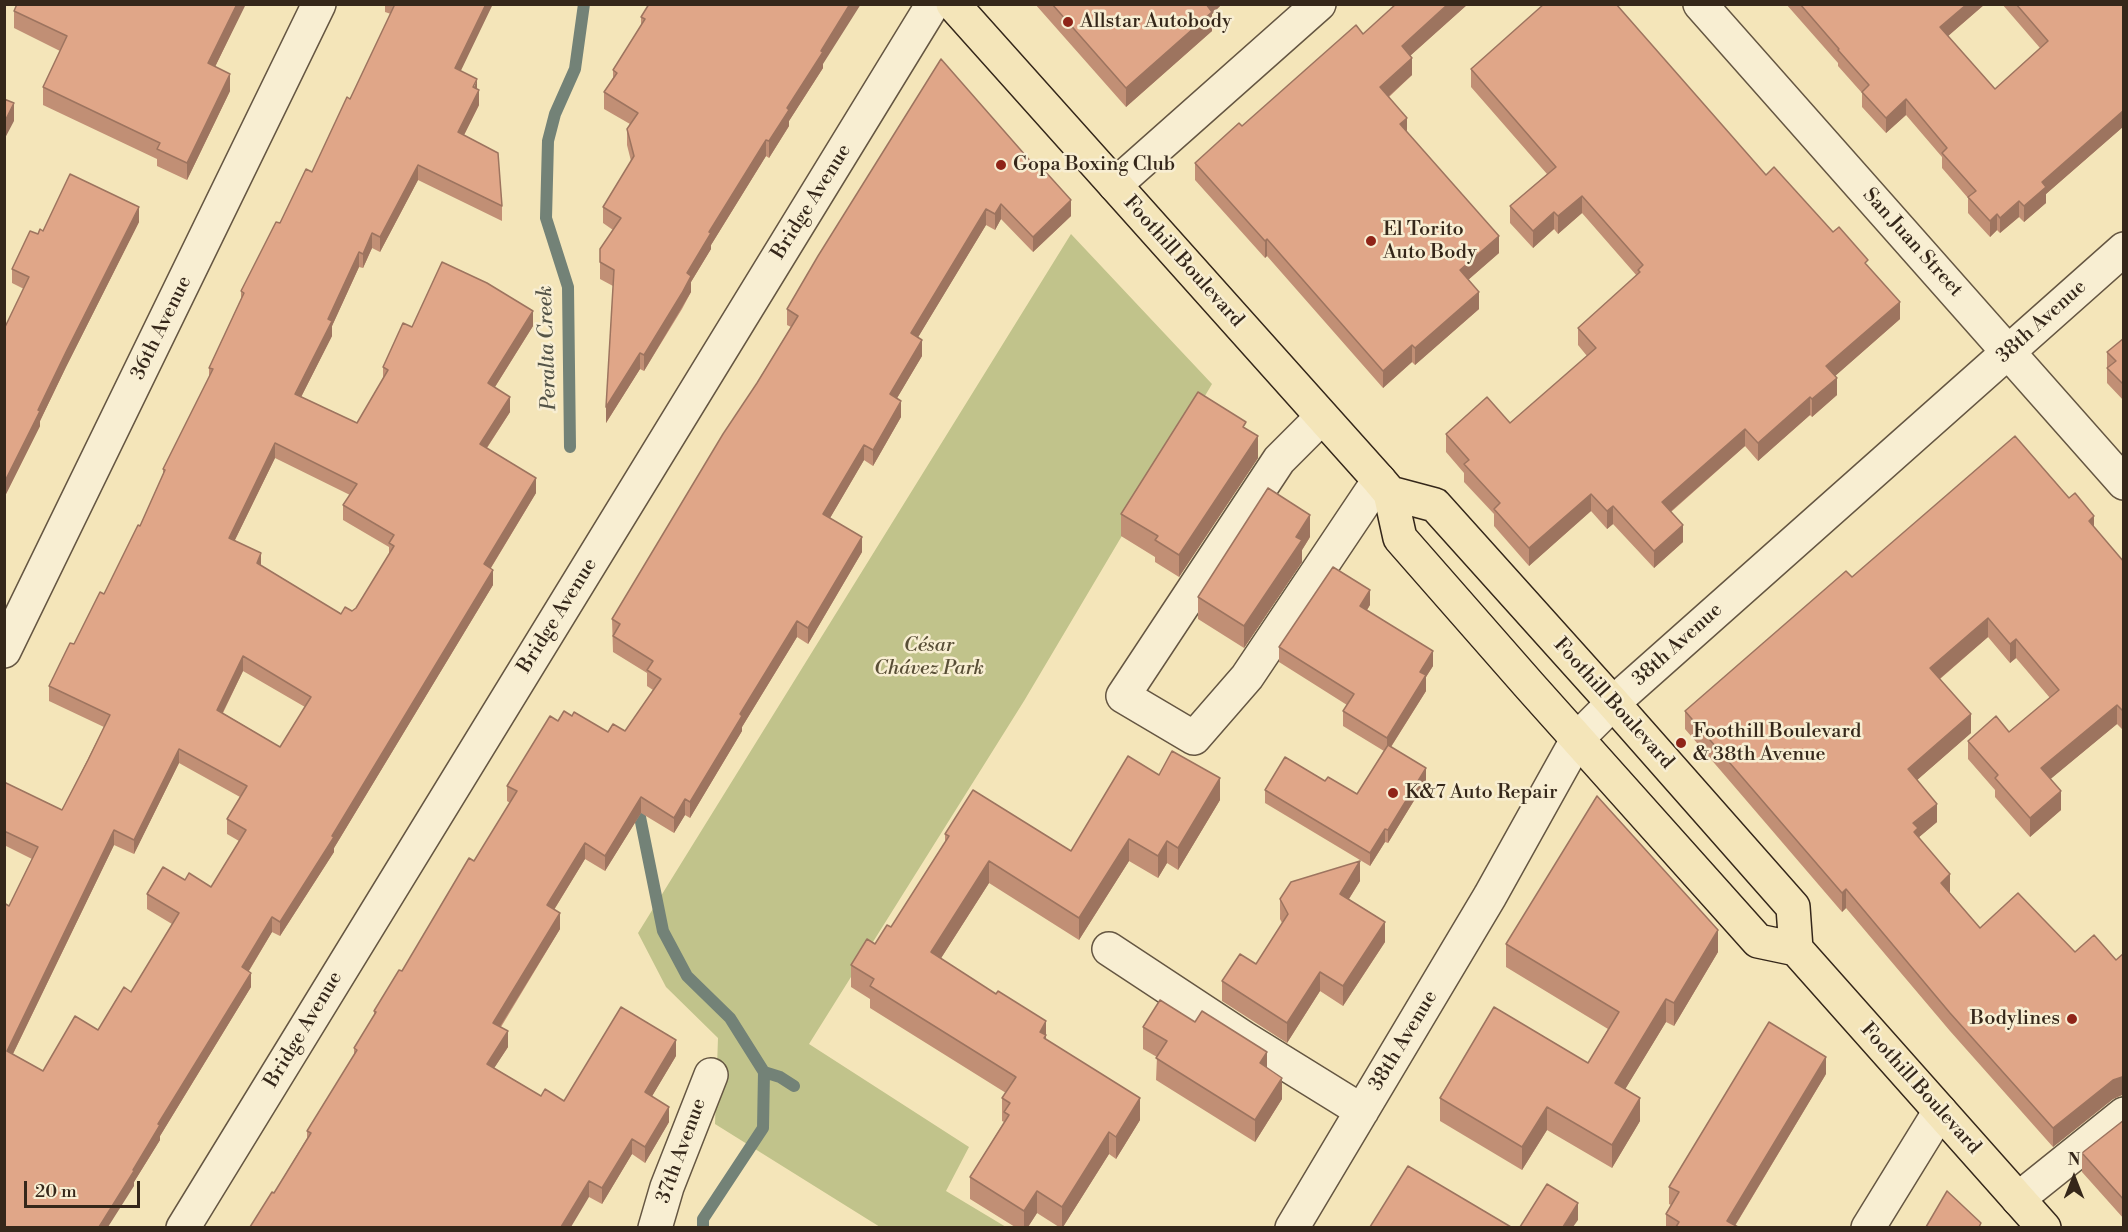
<!DOCTYPE html>
<meta charset="utf-8">
<style>
body{margin:0}
#map{position:relative;width:2128px;height:1232px;overflow:hidden;background:#f4e5b9;font-family:"Libre Bodoni",serif}
canvas{display:block}
.frame{position:absolute;inset:0;border:6px solid #35271a;pointer-events:none}
.north{position:absolute;left:2044px;top:1148px;width:60px;height:60px;-webkit-text-stroke:4px #f8eed2;paint-order:stroke;rotate:0deg;font-size:16px;font-weight:700;line-height:24px;text-align:center;color:#35271a}
.north::after{content:'';display:block;margin:auto;width:21px;height:27px;background:#35271a;clip-path:polygon(50% 0,100% 100%,50% 72%,0 100%)}
.scale{position:absolute;left:24px;top:1181px;width:116px;height:27px;box-sizing:border-box;border:3px solid #35271a;border-top:0;padding-left:8px;font-size:18px;line-height:21px;white-space:nowrap;color:#35271a;-webkit-text-stroke:4px #f8eed2;paint-order:stroke}
</style>
<div id="map">
<canvas width="2128" height="1232"></canvas>
<div class="frame"></div>
<div class="north">N</div>
<div class="scale">20 m</div>
</div>
<script>
const c = document.querySelector('canvas').getContext('2d');
c.lineJoin = 'round';
function paint(path, color) { c.fillStyle = color; c.fill(path, 'evenodd'); }
const toPath = rows => new Path2D(rows.map(r => 'M' + r).join(''));
function strokePath(path, color, width, dash) { c.strokeStyle = color; c.lineWidth = width; c.lineCap = dash ? 'butt' : 'round'; c.setLineDash(dash || []); c.stroke(path); }
function label(font, color, halo, rows, align = 'center') {
  c.font = font + ' "Libre Bodoni",serif'; c.lineWidth = 5; c.setLineDash([]); c.textBaseline = 'middle'; c.strokeStyle = halo; c.fillStyle = color; for (const [text, x, y, turn = 0] of rows) {
    c.save(); c.translate(x, y); c.rotate((+turn || 0) * Math.PI / 180); c.textAlign = isNaN(turn) ? turn : align; if (halo) c.strokeText(text, 0, 0); c.fillText(text, 0, 0); c.restore();
  }
}
const green = toPath([
 [1071,234,1212,384,1024,701,809,1044,969,1147,946,1191,1006,1227,880,1227,715,1124,718,1038,666,987,638,933]
]);
const stream = toPath([
 [570,447,568,287,546,218,548,141,555,114,575,69,584,4],
 [640,817,663,931,687,976,730,1018,764,1072,763,1128,703,1219,703,1228],
 [764,1072,780,1077,794,1086]
]);
const minor = toPath([
 [1700,4,2124,483],
 [1115,185,1319,4],
 [1321,418,1279,460,1123,696,1194,738,1247,677,1379,480],
 [4,651,319,4],
 [1109,949,1244,1038,1362,1111],
 [2018,1199,2124,1114],
 [183,1228,933,4],
 [655,1228,667,1187,711,1075],
 [1292,1228,1490,896,1578,738,1613,703,2124,249],
 [1868,1228,1940,1111]
]);
const major = toPath([
 [953,4,1379,480,1390,493,1400,538,1529,685,1758,941,1796,949,2044,1228],
 [1390,493,1435,505,1613,703,1793,907,1796,949]
]);
const wall = toPath([
 [245,4,215,67,230,91,187,180,157,166,157,159,43,105,43,87,60,51,14,28,14,11],
 [385,4,492,4,460,71,477,89,479,105,464,135,502,206,502,221,418,180,380,252,372,248,363,268,359,267,332,326,332,336,301,397,357,423,383,380,383,367,412,327,533,326,495,387,510,412,487,448,536,493,491,568,493,585,334,848,334,852,280,936,272,932,249,971,251,987,160,1136,160,1140,134,1182,134,1186,4,1227,9,906,32,859,4,845,4,782,62,810,104,727,49,701,49,686,104,594,140,526,163,474,163,469,209,377,209,368,241,299,241,291,280,223,312,172,350,99,391,14,385,12],
 [275,458,350,495,343,505,343,520,389,547,389,555,356,608,352,611,341,614,261,565,235,540],
 [243,671,305,707,280,747,223,713],
 [179,763,240,797,227,819,227,834,239,841,211,887,185,880,147,894,147,909,172,924,131,992,98,1030,43,1071,13,1054,114,845,134,854],
 [1035,4,1222,4,1212,14,1212,31,1126,107],
 [1468,4,1410,56,1412,75,1389,97,1407,133,1499,253,1468,280,1479,309,1415,365,1412,362,1383,388,1267,256,1265,258,1195,180,1195,163,1363,34],
 [1786,4,1985,4,1948,36,1995,89,2040,48,2002,4,2124,4,2124,126,2046,194,2046,203,2024,222,2019,217,2000,233,1997,230,1990,237,1968,213,1968,198,1942,168,1942,157,1906,115,1886,133,1862,107,1862,93,1838,66,1838,63],
 [641,17,823,64,823,68,789,121,789,126,769,158,766,156,711,245,711,249,691,282,691,292,682,309,644,371,640,369,606,423,613,286,600,279,600,249,613,230,603,223,603,207,631,161,627,145,627,129,630,124,604,109,604,92,613,78,613,70,641,25],
 [941,59,1071,216,1033,252,1001,219,995,230,986,225,918,337,922,356,897,398,901,417,873,466,864,460,830,518,862,552,808,644,797,637,742,727,742,731,690,818,685,815,674,833,641,813,605,871,585,859,554,910,560,929,501,1027,508,1047,494,1068,541,1096,564,1101,676,1056,652,1096,669,1122,645,1163,632,1154,602,1204,589,1197,274,1193,307,1138,307,1131,354,1055,354,1048,374,1016,374,1011,402,971,474,861,510,803,507,801,507,786,558,721,572,716,608,732,625,731,653,690,647,686,647,673,613,652,612,619,791,327,787,325,787,309],
 [1471,69,1766,175,1833,232,1868,266,1900,319,1835,376,1837,395,1812,417,1810,415,1758,461,1745,446,1671,512,1683,542,1654,568,1613,524,1607,529,1591,511,1529,566,1494,526,1494,514,1464,482,1464,473,1446,452,1446,434,1510,423,1587,356,1578,345,1578,328,1637,276,1582,213,1558,234,1554,229,1533,248,1510,223,1510,206,1547,174,1471,87],
 [139,222,66,367,40,421,40,426,4,498,4,329,24,289,12,283,12,269,38,234,43,231],
 [2124,338,2124,401,2107,383,2107,352],
 [1246,429,1258,458,1179,577,1155,562,1155,557,1121,536,1121,514],
 [2094,527,2124,562,2124,731,2117,724,2050,779,2061,810,2030,837,1995,797,1995,790,1968,759,1968,741,2009,732,2050,698,2016,658,2010,663,1988,637,1940,679,1971,733,1917,780,1937,822,1919,837,1950,893,1980,928,2075,952,2116,960,2124,953,2124,1096,2122,1095,2113,1099,2053,1147,1950,1031,1846,908,1842,912,1685,729,1685,711,1852,577],
 [1310,537,1302,550,1302,562,1244,648,1198,619,1198,597],
 [1370,605,1367,610,1433,666,1426,677,1426,691,1391,747,1426,781,1388,843,1385,842,1370,866,1265,803,1265,790,1325,781,1357,794,1384,751,1343,726,1343,711,1347,705,1279,662,1279,647],
 [1159,775,1220,800,1178,870,1167,863,1158,878,1129,861,1079,940,989,883,941,958,1046,1040,1140,1120,1116,1159,1109,1154,1063,1227,1059,1227,1037,1213,1028,1227,1015,1227,970,1199,970,1177,1004,1122,1002,1121,1002,1098,1006,1093,870,1008,870,999,851,987,851,965,875,944,891,927,945,842,945,834,1071,851],
 [1360,881,1349,899,1385,942,1343,1006,1320,991,1287,1043,1222,1001,1222,981,1256,964,1282,923,1280,919,1280,899],
 [1506,944,1718,952,1674,1026,1666,1022,1625,1089,1640,1121,1612,1168,1547,1130,1522,1170,1440,1121,1440,1098,1588,1063,1608,1029,1506,967],
 [1143,1027,1267,1068,1282,1099,1255,1142,1156,1080,1157,1057,1143,1049],
 [1826,1074,1735,1226,1738,1227,1666,1227,1666,1214,1671,1205,1669,1204,1669,1187],
 [2124,1120,2124,1219,2082,1172,2082,1153]
]);
const shadedWall = toPath([
 [237,4,245,4,245,6,208,81,208,63],
 [486,4,492,4,492,6,455,83,455,68],
 [850,4,861,4,823,64,823,68,789,121,789,126,769,158,769,141,787,108,821,51],
 [1204,4,1222,4,1212,14,1212,31,1126,107,1126,88],
 [1448,4,1468,4,1402,63,1402,46],
 [1967,4,1985,4,1940,43,1940,27],
 [1412,58,1412,75,1380,104,1380,87],
 [230,74,230,91,187,180,187,163],
 [477,79,477,94,479,90,479,105,458,147,458,132],
 [1906,99,1906,115,1886,133,1886,118],
 [14,103,14,121,4,140,4,123],
 [2124,110,2124,126,2046,194,2046,203,2024,222,2024,206,2042,182],
 [1407,118,1407,135,1400,124],
 [766,140,766,156,711,245,711,249,691,282,691,292,644,371,644,355,687,273,709,232],
 [418,165,418,180,380,252,380,237],
 [1582,196,1582,213,1558,234,1558,216],
 [1071,200,1071,216,1033,252,1033,237],
 [2019,201,2019,217,2000,233,2000,218],
 [1001,204,1001,219,995,230,995,214],
 [139,207,139,222,66,367,40,421,40,426,4,498,4,483,38,410,66,352],
 [986,209,986,225,911,349,911,333],
 [1554,212,1554,229,1533,248,1533,231],
 [1997,214,1997,230,1990,237,1990,221],
 [372,233,372,248,363,268,363,254],
 [1499,236,1499,253,1460,287,1460,270],
 [1267,239,1267,256,1265,258,1265,241],
 [359,252,359,267,332,326,332,336,295,409,295,394,328,319],
 [1479,292,1479,309,1415,365,1415,348],
 [1900,302,1900,319,1826,384,1826,366],
 [533,311,533,326,488,398,488,383],
 [922,340,922,356,890,410,890,394],
 [1412,345,1412,362,1383,388,1383,371],
 [640,353,640,369,606,423,606,407],
 [1837,378,1837,395,1812,417,1812,399],
 [510,397,510,412,480,458,480,444],
 [1810,397,1810,415,1758,461,1758,443],
 [901,401,901,417,873,466,873,450],
 [1745,429,1745,446,1662,519,1662,502],
 [1258,436,1258,458,1179,577,1179,555],
 [275,443,275,458,229,552,229,538],
 [864,445,864,460,823,530,823,514],
 [536,478,536,493,484,579,484,564],
 [1591,494,1591,511,1529,566,1529,548],
 [1613,506,1613,524,1607,529,1607,511],
 [1310,515,1310,537,1302,550,1302,562,1244,648,1244,626,1296,537],
 [2094,516,2094,535,2089,521],
 [1683,525,1683,542,1654,568,1654,551],
 [862,537,862,552,808,644,808,628],
 [261,553,261,568,257,563],
 [493,570,493,585,334,848,334,852,280,936,280,922],
 [1370,590,1370,605,1360,621,1360,606],
 [1988,618,1988,637,1930,687,1930,668],
 [797,621,797,637,742,727,742,731,690,818,690,802,740,714],
 [2016,639,2016,658,2010,663,2010,644],
 [1433,651,1433,666,1426,677,1426,691,1387,753,1387,738,1420,672],
 [243,656,243,671,217,724,217,710],
 [2117,705,2117,724,2041,787,2041,768],
 [1971,714,1971,733,1908,788,1908,769],
 [179,749,179,763,134,854,134,840],
 [1426,768,1426,781,1388,843,1388,830],
 [1220,778,1220,800,1178,870,1178,848],
 [2061,791,2061,810,2030,837,2030,818],
 [641,797,641,813,605,871,605,856],
 [685,799,685,815,674,833,674,818],
 [1937,804,1937,822,1918,838,1914,850,1913,823],
 [1385,829,1385,842,1370,866,1370,853],
 [114,830,114,845,7,1066,7,1051],
 [1129,839,1129,861,1079,940,1079,918],
 [1167,841,1167,863,1158,878,1158,856],
 [585,843,585,859,547,921,547,905],
 [989,861,989,883,931,974,931,952],
 [1360,861,1360,881,1340,913,1340,894],
 [1950,874,1950,893,1941,883],
 [1846,889,1846,908,1842,912,1842,893],
 [560,913,560,929,493,1038,493,1023],
 [272,917,272,932,242,982,242,967],
 [1385,922,1385,942,1343,1006,1343,986],
 [1718,930,1718,952,1674,1026,1674,1003],
 [1320,972,1320,991,1287,1043,1287,1023],
 [251,973,251,987,160,1136,160,1140,134,1182,134,1186,108,1227,99,1227,133,1170,158,1124],
 [1666,999,1666,1022,1615,1106,1615,1083],
 [1046,1021,1046,1043,1040,1032],
 [508,1031,508,1047,487,1079,487,1064],
 [676,1040,676,1056,645,1108,645,1092],
 [1267,1052,1267,1074,1260,1063],
 [1826,1057,1826,1074,1734,1227,1727,1221],
 [2122,1077,2122,1095,2113,1099,2053,1147,2053,1128,2113,1080],
 [1282,1078,1282,1099,1255,1142,1255,1120],
 [1140,1098,1140,1120,1116,1159,1116,1137],
 [1640,1098,1640,1121,1612,1168,1612,1145],
 [669,1107,669,1122,645,1163,645,1147],
 [1547,1107,1547,1130,1522,1170,1522,1147],
 [1109,1132,1109,1154,1063,1227,1062,1227,1062,1207],
 [632,1139,632,1154,602,1204,602,1188],
 [589,1181,589,1197,571,1227,561,1227],
 [1037,1191,1037,1213,1028,1227,1024,1227,1024,1211],
 [1578,1203,1578,1220,1573,1227,1563,1227]
]);
const building = toPath([
 [17,4,237,4,208,63,230,74,187,163,157,149,160,143,43,87,67,36,14,11,17,4],
 [395,4,486,4,455,68,477,79,473,87,479,90,458,132,498,153,502,206,418,165,380,237,372,233,363,254,359,252,328,319,332,321,295,394,357,423,388,370,383,367,403,323,412,327,442,262,487,283,533,311,488,383,510,397,480,444,536,478,484,564,493,570,332,836,334,837,280,922,272,917,242,967,251,973,158,1124,160,1125,133,1170,134,1171,99,1227,4,1227,4,903,9,906,38,847,4,831,4,782,62,810,88,760,110,715,49,686,70,643,74,644,100,592,104,594,138,525,140,526,165,470,163,469,213,369,209,368,244,293,241,291,276,222,280,223,306,169,312,172,347,97,350,99,395,4],
 [275,443,357,484,343,505,394,535,389,543,394,546,356,608,352,611,345,607,341,614,257,563,261,553,229,538,275,443],
 [243,656,311,697,280,747,217,710,243,656],
 [179,749,247,786,227,819,246,830,211,887,189,873,185,880,163,867,147,894,179,913,131,992,124,987,98,1030,75,1016,43,1071,7,1051,114,830,134,840,179,749],
 [649,4,850,4,821,51,823,52,787,108,789,110,769,141,766,140,709,232,711,233,687,273,691,276,682,293,644,355,640,353,606,407,614,270,600,262,600,249,621,218,603,207,634,156,627,129,638,113,604,92,617,73,613,70,645,19,641,17,649,4],
 [1052,4,1206,4,1212,12,1126,88,1052,4],
 [1396,4,1448,4,1402,46,1412,58,1380,87,1407,118,1400,124,1499,236,1460,270,1479,292,1415,348,1412,345,1383,371,1267,239,1265,241,1195,163,1239,123,1242,126,1356,25,1363,34,1396,4],
 [1544,4,1616,4,1766,175,1774,167,1833,232,1839,227,1868,260,1865,263,1900,302,1826,366,1837,378,1812,399,1810,397,1758,443,1745,429,1662,502,1683,525,1654,551,1613,506,1607,511,1591,494,1529,548,1494,509,1500,503,1464,464,1469,460,1446,434,1487,397,1510,423,1596,348,1578,328,1640,272,1638,270,1643,265,1582,196,1558,216,1554,212,1533,231,1510,206,1556,167,1471,69,1544,4],
 [1800,4,1967,4,1940,27,1995,89,2048,41,2016,4,2124,4,2124,110,2042,182,2046,187,2024,206,2019,201,2000,218,1997,214,1990,221,1968,197,1976,191,1942,153,1947,148,1906,99,1886,118,1862,92,1869,85,1838,50,1839,49,1800,4],
 [941,59,1040,172,1043,169,1071,200,1033,237,1001,204,995,214,986,209,911,333,922,340,890,394,901,401,873,450,864,445,823,514,862,537,808,628,797,621,740,714,742,716,690,802,685,799,674,818,641,797,605,856,585,843,547,905,560,913,493,1023,508,1031,487,1064,541,1096,545,1089,564,1101,621,1007,676,1040,645,1092,669,1107,645,1147,632,1139,602,1188,589,1181,561,1227,250,1227,272,1192,274,1193,311,1133,307,1131,357,1050,354,1048,376,1012,374,1011,399,970,402,971,469,858,474,861,517,791,507,786,550,716,558,721,564,711,572,716,574,712,608,732,613,724,625,731,661,679,647,670,653,661,613,636,620,624,612,619,723,434,757,383,798,316,787,309,818,256,941,59],
 [4,99,14,103,4,123,4,99],
 [70,174,139,207,66,352,38,410,40,411,4,483,4,329,29,277,12,269,30,231,38,234,40,229,43,231,70,174],
 [2124,338,2124,385,2107,368,2116,361,2107,352,2124,338],
 [1198,392,1246,422,1243,427,1258,436,1179,555,1155,540,1158,536,1121,514,1198,392],
 [2015,436,2069,498,2075,493,2094,516,2089,521,2124,562,2124,712,2117,705,2041,768,2061,791,2030,818,1995,778,1998,775,1968,741,1996,716,2009,732,2059,690,2016,639,2010,644,1988,618,1930,668,1971,714,1908,769,1937,804,1913,823,1918,828,1914,832,1950,874,1941,883,1980,928,2018,893,2075,952,2094,935,2116,960,2124,953,2124,1077,2122,1077,2113,1080,2053,1128,1950,1013,1846,889,1842,893,1685,711,1846,571,1852,577,2015,436],
 [1268,488,1310,515,1296,537,1302,540,1244,626,1198,597,1268,488],
 [1333,567,1370,590,1360,606,1433,651,1420,672,1426,675,1387,738,1343,711,1354,694,1279,647,1333,567],
 [1388,745,1426,768,1388,830,1385,829,1370,853,1265,790,1285,757,1325,781,1328,777,1357,794,1388,745],
 [1172,751,1220,778,1178,848,1167,841,1158,856,1129,839,1079,918,989,861,931,952,996,994,998,991,1046,1021,1040,1032,1046,1035,1044,1038,1140,1098,1116,1137,1109,1132,1062,1207,1037,1191,1024,1211,970,1177,1009,1115,1004,1112,1010,1103,1002,1098,1016,1077,870,986,874,979,851,965,867,939,875,944,887,925,891,927,949,836,945,834,973,790,1071,851,1128,756,1159,775,1172,751],
 [1597,796,1718,930,1674,1003,1666,999,1615,1083,1640,1098,1612,1145,1547,1107,1522,1147,1440,1098,1494,1007,1588,1063,1619,1012,1506,944,1597,796],
 [1360,861,1340,894,1385,922,1343,986,1320,972,1287,1023,1222,981,1240,954,1256,964,1288,914,1280,899,1291,882,1360,861],
 [1160,1000,1195,1022,1202,1011,1267,1052,1260,1063,1282,1078,1255,1120,1156,1058,1167,1041,1143,1027,1160,1000],
 [1769,1022,1826,1057,1727,1221,1738,1227,1676,1227,1679,1222,1666,1214,1679,1192,1669,1187,1769,1022],
 [2124,1120,2124,1200,2082,1153,2124,1120],
 [1408,1166,1511,1227,1370,1227,1408,1166],
 [1547,1184,1578,1203,1563,1227,1520,1227,1547,1184],
 [1947,1191,1981,1223,1979,1227,1926,1227,1947,1191]
]);
const markers = [
 [1068,22,6,"#8f2418"],
 [1001,165,6,"#8f2418"],
 [1371,241,6,"#8f2418"],
 [1681,743,6,"#8f2418"],
 [1393,793,6,"#8f2418"],
 [2072,1019,6,"#8f2418"]
];
const poiNames = [
 ["Allstar Autobody",1080,22],
 ["Gopa Boxing Club",1013,165],
 ["El Torito",1383,230],
 ["Auto Body",1383,253],
 ["Foothill Boulevard",1693,732],
 ["& 38th Avenue",1693,755],
 ["K&7 Auto Repair",1405,793],
 ["Bodylines",2060,1019,"right"]
];
const streetNames = [
 ["Bridge Avenue",812,202,-58],
 ["San Juan Street",1912,243,48],
 ["Foothill Boulevard",1183,262,48],
 ["38th Avenue",2042,322,-42],
 ["36th Avenue",162,328,-64],
 ["Bridge Avenue",558,616,-58],
 ["38th Avenue",1678,645,-42],
 ["Foothill Boulevard",1613,704,48],
 ["Bridge Avenue",304,1030,-59],
 ["38th Avenue",1404,1041,-59],
 ["Foothill Boulevard",1920,1089,48],
 ["37th Avenue",682,1151,-70]
];
const parkNames = [
 ["César",929,646],
 ["Chávez Park",929,669]
];
const waterNames = [
 ["Peralta Creek",548,348,-92]
];
paint(green, '#c1c38b');
strokePath(stream, '#738277', 12);
strokePath(minor, '#655642', 36);
strokePath(major, '#35271a', 36);
strokePath(minor, '#f8eed2', 33);
strokePath(major, '#f4e5b9', 33);
paint(wall, '#c18f75');
paint(shadedWall, '#9d745f');
paint(building, '#e0a688');
strokePath(building, '#9d745f', 1.5);
for (const [x, y, r, color] of markers) { const dot = new Path2D(); dot.arc(x, y, r, 0, 2 * Math.PI); c.fillStyle = color; c.fill(dot); strokePath(dot, '#f8eed2', 2); }
label('20px', '#35271a', '#f8eed2', poiNames, 'left');
label('20px', '#35271a', '#f8eed2', streetNames);
label('italic 20px', '#584e36', '#f8eed2', parkNames);
label('italic 21px', '#545448', '#f8eed2', waterNames);
</script>
